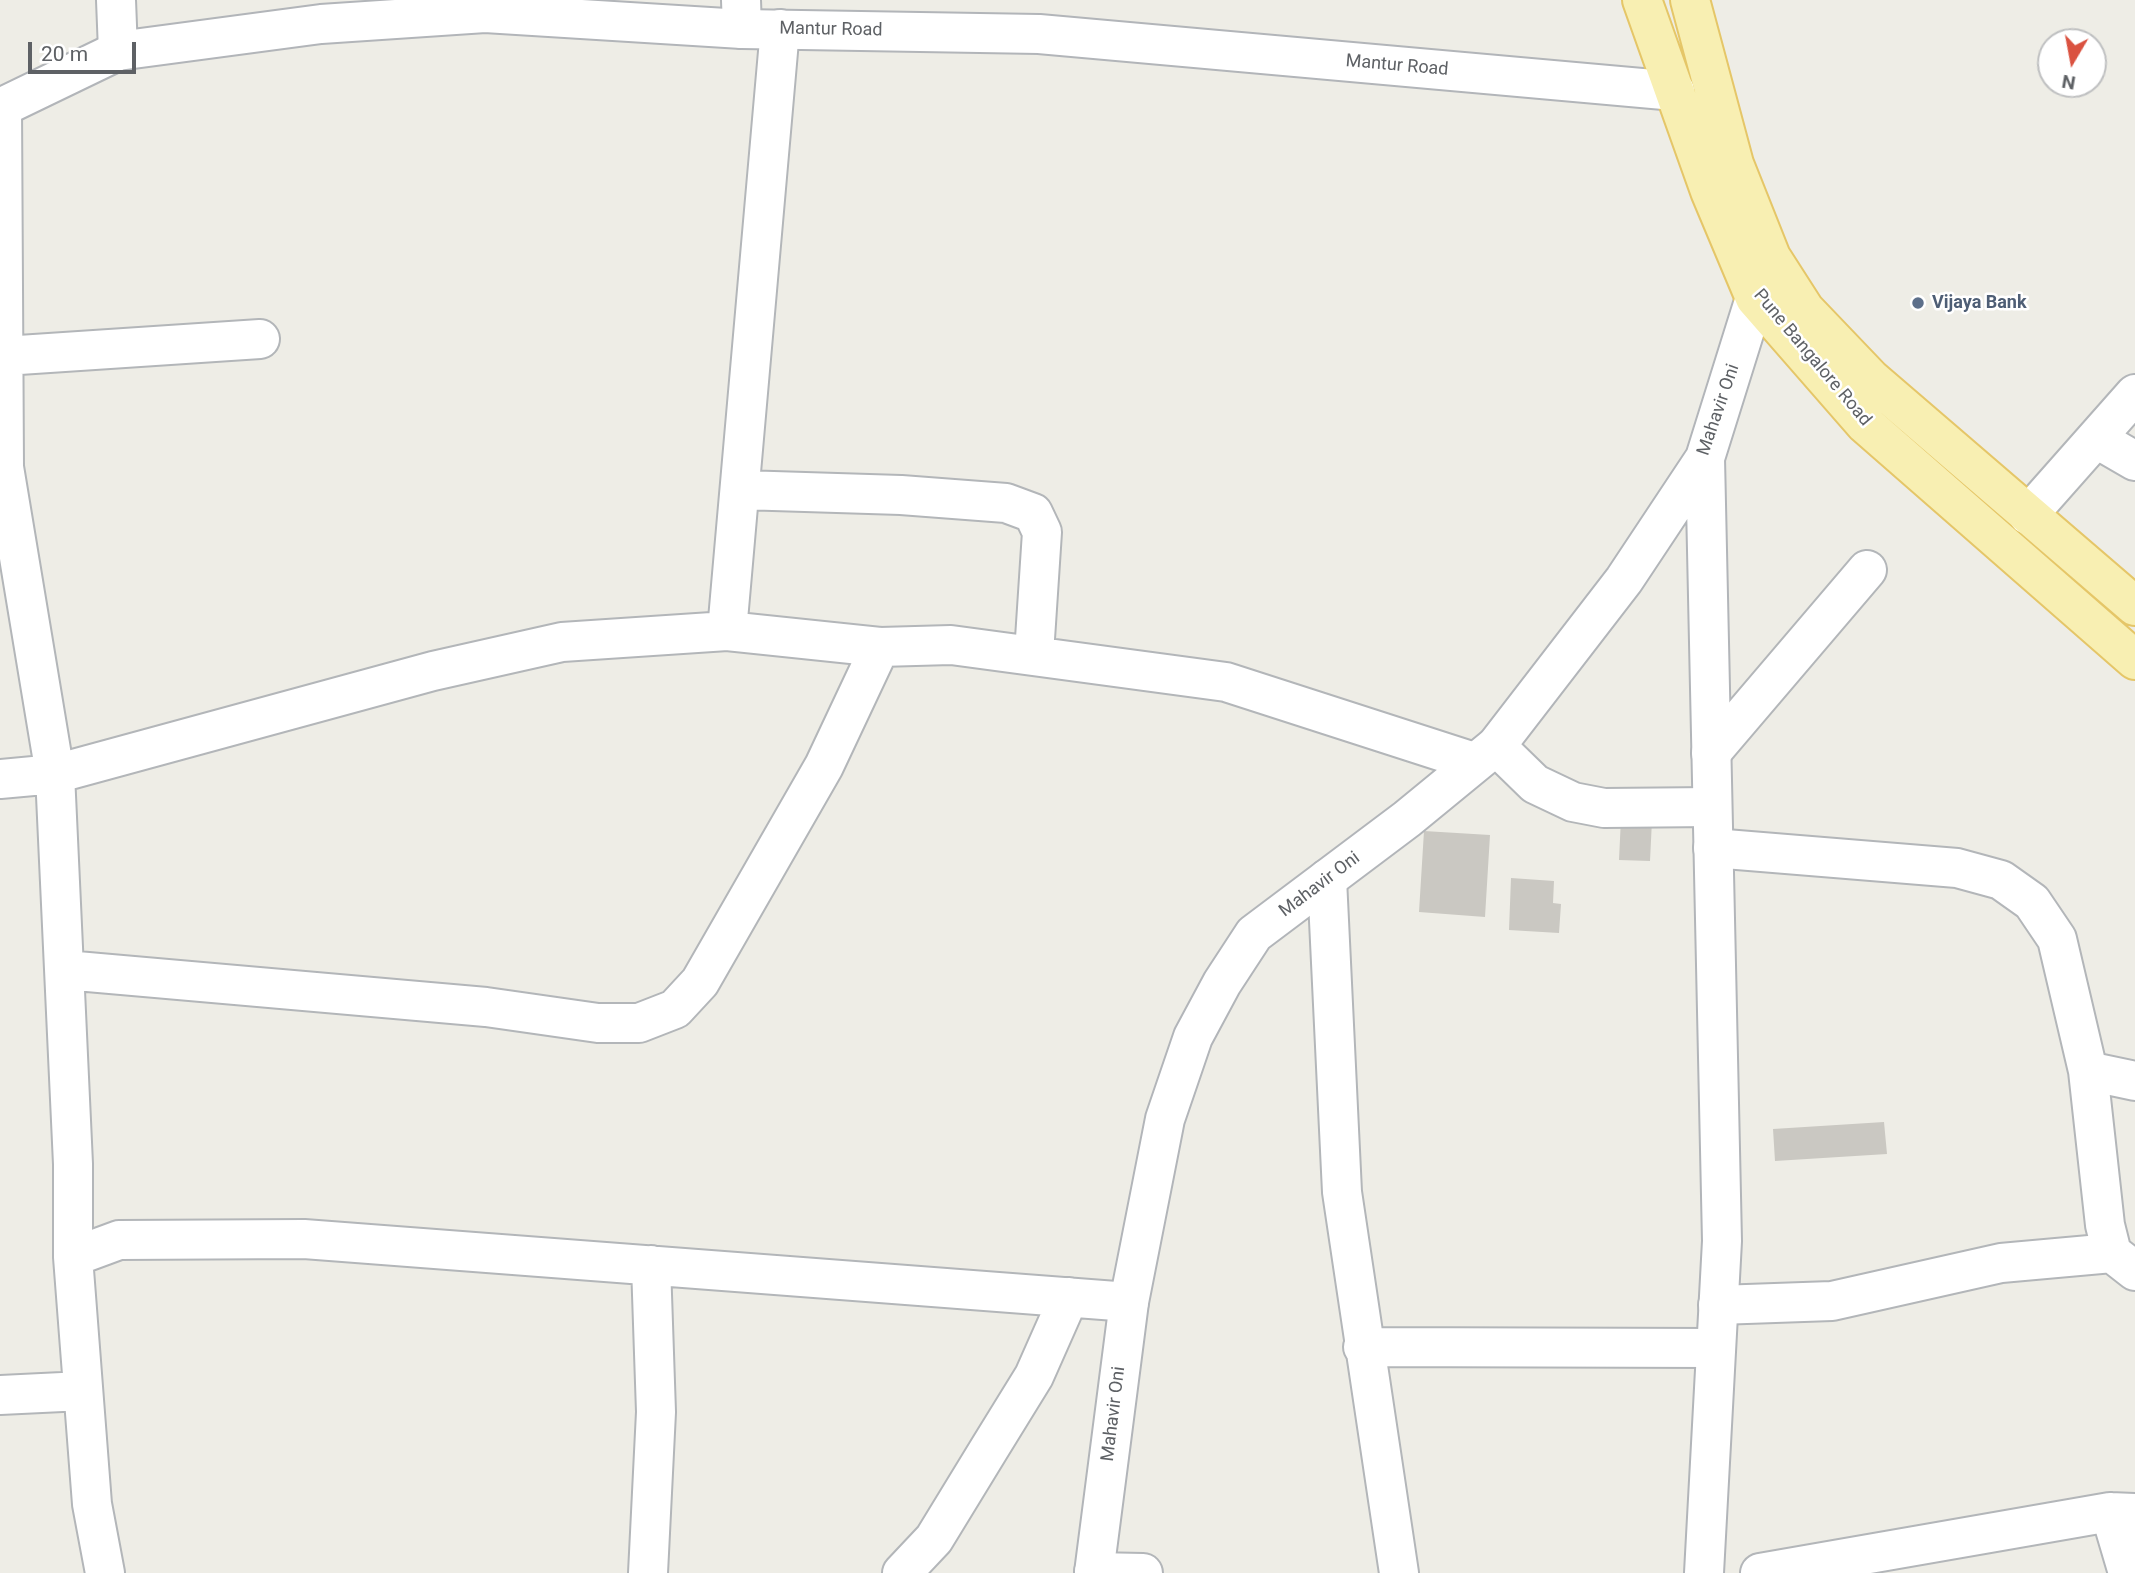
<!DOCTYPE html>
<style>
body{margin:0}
#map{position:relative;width:2135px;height:1573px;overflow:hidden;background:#eeede6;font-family:Roboto,sans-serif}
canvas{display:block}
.north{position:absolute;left:2037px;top:28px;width:70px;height:70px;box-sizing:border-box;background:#fff;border:2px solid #bfc0c1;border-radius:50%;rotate:190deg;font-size:19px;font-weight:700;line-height:28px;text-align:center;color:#5e6165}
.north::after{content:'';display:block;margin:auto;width:24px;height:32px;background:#da5240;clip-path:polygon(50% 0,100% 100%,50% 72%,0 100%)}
.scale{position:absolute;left:28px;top:42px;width:108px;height:32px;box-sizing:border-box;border:4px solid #5e6165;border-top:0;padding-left:9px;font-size:21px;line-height:24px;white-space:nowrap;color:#5e6165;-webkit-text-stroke:5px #fff;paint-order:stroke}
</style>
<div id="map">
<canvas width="2135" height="1573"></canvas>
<div class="north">N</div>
<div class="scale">20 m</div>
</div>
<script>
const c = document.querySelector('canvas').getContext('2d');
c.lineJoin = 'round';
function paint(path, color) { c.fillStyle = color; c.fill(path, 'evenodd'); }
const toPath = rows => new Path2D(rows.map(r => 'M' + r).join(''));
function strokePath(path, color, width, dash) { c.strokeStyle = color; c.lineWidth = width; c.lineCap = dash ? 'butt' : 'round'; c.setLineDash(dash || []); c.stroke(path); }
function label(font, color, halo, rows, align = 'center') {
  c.font = font + ' Roboto,sans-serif'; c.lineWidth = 5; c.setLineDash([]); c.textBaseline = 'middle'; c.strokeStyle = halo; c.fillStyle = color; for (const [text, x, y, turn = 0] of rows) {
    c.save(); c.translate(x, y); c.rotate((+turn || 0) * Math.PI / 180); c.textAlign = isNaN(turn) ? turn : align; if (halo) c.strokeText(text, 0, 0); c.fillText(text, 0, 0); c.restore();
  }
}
const building = toPath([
 [1621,818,1652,820,1650,861,1619,860],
 [1424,831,1490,835,1485,917,1419,912],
 [1511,878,1554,881,1553,903,1561,904,1559,933,1509,930],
 [1884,1122,1887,1154,1775,1161,1773,1129]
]);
const street = toPath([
 [116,0,118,51],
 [741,0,742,29],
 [2,107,4,467,55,774,73,1164,73,1257,92,1504,105,1573],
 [4,356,260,339],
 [2097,439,2135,461],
 [741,490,901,495,1006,503,1033,513,1042,532,1034,654],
 [2028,515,2135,394],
 [727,631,780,29],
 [1496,746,1535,784,1573,802,1604,808,1712,807],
 [1711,753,1867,570],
 [0,779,55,774,433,671,562,642,727,631,880,647,951,645,1226,682,1474,762],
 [1713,848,1957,868,2001,880,2032,902,2057,939,2088,1071,2105,1225,2112,1253,2135,1271],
 [1327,879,1342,1192,1399,1573],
 [65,970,486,1007,598,1023,639,1023,675,1009,700,982,824,766,880,647],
 [2088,1071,2135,1081],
 [73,1257,119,1240,304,1239,1129,1302],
 [1718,1305,1832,1301,2001,1263,2112,1253],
 [1363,1347,1716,1348],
 [0,1395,83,1391],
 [2110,1512,2128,1573],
 [1094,1572,1143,1573],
 [648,1573,656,1412,651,1265],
 [902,1573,934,1539,989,1449,1034,1376,1069,1297],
 [1760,1573,2110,1512,2135,1513]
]);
const secondary = toPath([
 [0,108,118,51,321,24,485,13,742,29,1039,34,1675,91],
 [1094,1573,1129,1302,1165,1119,1193,1037,1222,983,1254,934,1407,819,1496,746,1624,580,1705,458,1755,298],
 [1704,1573,1722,1241,1705,458]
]);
const primary = toPath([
 [1642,0,1710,191,1755,298,1865,424,2135,660],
 [1690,0,1734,164,1771,257,1805,310,1871,379,2135,606]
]);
const markers = [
 [1918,303,7,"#5c6f8a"]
];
const streetNames = [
 ["Mantur Road",831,30,1],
 ["Mantur Road",1397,66,5],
 ["Pune Bangalore Road",1812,358,50],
 ["Mahavir Oni",1719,410,-71],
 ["Mahavir Oni",1320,885,-37],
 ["Mahavir Oni",1114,1414,-83]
];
const serviceNames = [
 ["Vijaya Bank",1932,303]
];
paint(building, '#cac8c2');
strokePath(street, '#b3b6b9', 42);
strokePath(secondary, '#b2b5b9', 42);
strokePath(primary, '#e5c668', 42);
strokePath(street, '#fff', 38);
strokePath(secondary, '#fff', 38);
strokePath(primary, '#f8efb2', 38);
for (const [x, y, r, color] of markers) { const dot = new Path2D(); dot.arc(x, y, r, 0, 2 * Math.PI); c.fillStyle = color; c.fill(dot); strokePath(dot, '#fff', 2.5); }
label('18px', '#5e6165', '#fff', streetNames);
label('bold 18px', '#4e5e75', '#fff', serviceNames, 'left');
</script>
